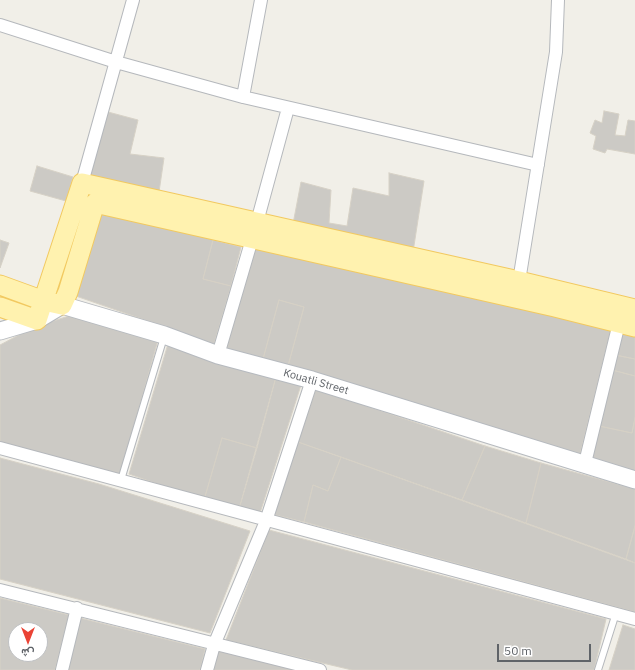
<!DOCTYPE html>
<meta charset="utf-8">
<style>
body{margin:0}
#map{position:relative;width:635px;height:670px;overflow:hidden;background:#f1efe8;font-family:"IBM Plex Sans",Vazirmatn,sans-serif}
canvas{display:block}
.north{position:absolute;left:8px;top:622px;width:40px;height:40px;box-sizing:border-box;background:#fff;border:1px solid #bfc1c3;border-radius:50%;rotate:180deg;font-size:11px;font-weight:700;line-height:16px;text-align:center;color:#5f6368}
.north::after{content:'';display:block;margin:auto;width:14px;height:18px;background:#ea4335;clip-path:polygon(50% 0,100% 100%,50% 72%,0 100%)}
.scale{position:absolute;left:497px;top:644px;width:94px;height:18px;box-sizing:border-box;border:2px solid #5f6368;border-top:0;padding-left:5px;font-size:12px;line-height:14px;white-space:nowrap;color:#5f6368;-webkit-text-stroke:3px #fff;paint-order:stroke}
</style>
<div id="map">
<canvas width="635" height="670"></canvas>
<div class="north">ش</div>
<div class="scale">50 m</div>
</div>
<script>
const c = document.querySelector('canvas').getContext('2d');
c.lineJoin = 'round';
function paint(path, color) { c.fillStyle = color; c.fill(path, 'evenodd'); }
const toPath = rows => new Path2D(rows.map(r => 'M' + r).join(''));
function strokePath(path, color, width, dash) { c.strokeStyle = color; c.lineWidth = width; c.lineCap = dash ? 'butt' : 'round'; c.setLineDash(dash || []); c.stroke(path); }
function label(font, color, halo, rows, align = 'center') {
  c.font = font + ' "IBM Plex Sans",sans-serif'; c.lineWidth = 3; c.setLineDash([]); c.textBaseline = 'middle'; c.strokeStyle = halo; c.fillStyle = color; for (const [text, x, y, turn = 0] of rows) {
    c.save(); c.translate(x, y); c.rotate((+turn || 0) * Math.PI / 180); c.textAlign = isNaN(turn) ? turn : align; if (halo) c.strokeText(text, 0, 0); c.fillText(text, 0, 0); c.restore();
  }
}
const building = toPath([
 [604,111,619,114,615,135,625,136,628,120,635,121,635,154,607,149,605,153,593,149,596,136,590,133,595,120,602,123,604,111],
 [108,112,138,120,130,154,164,158,159,192,90,175,108,112],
 [37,166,73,177,66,201,30,191,37,166],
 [389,173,424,181,413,252,293,224,301,182,331,190,329,223,347,226,353,188,389,196,389,173],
 [101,205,213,240,203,279,231,286,214,344,73,295,101,205],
 [0,240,9,243,0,268,0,240],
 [213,240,241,247,231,286,203,279,213,240],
 [255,248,611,329,580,454,288,366,304,307,279,300,263,359,226,350,255,248],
 [279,300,304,307,288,366,263,359,279,300],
 [78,313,158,340,120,476,0,443,0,345,32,328,78,313],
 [621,328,635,331,635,359,615,355,621,328],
 [168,344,276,377,257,448,222,438,204,500,129,474,168,344],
 [615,355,635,359,635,376,612,370,615,355],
 [612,370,635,376,635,418,632,433,599,426,612,370],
 [276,377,301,385,260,513,239,509,276,377],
 [316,389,485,446,462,500,298,442,316,389],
 [635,418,635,480,590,465,599,426,632,433,635,418],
 [222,438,257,448,239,509,204,500,222,438],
 [298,442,341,457,328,491,313,485,304,522,268,513,298,442],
 [485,446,541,463,526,523,462,500,485,446],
 [341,457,635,563,635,612,304,522,313,485,328,491,341,457],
 [0,458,99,484,250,531,210,633,0,579,0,458],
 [541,463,635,489,635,526,626,559,526,523,541,463],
 [635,526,635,563,626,559,635,526],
 [269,530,606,619,594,670,352,670,226,640,269,530],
 [0,598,69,615,55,670,0,670,0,598],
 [16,630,40,630,40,654,16,654,16,630],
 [80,618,205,649,200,670,67,670,80,618],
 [623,625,635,629,635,670,609,670,623,625],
 [218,648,307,670,213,670,218,648]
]);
const lane = toPath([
 [121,480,164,337],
 [598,670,616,613]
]);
const street = toPath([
 [0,25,116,62,243,97,538,165],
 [243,97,261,0],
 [82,183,133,0],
 [519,281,556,52,558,0],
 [218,355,257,222,288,108],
 [0,448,635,619],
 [585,463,619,323],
 [0,590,320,670],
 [62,670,77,608],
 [207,670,214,645,266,521,312,380]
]);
const secondary = toPath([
 [0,331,37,320,62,305,164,335,218,355,312,380,635,480]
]);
const primary = toPath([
 [0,285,44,301,62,305,68,292,95,203,555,307,635,327],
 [0,307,37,320,82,183,519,281,635,309]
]);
const streetNames = [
 ["Kouatli Street",316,382,16]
];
paint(building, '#cccac5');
strokePath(building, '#d6d1c6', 1);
strokePath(lane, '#b5b8bc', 8);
strokePath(street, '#b5b8bc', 14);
strokePath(secondary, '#b6babf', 19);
strokePath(primary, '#f2c960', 21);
strokePath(lane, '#fff', 6);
strokePath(street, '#fff', 12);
strokePath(secondary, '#fff', 17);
strokePath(primary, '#fff2af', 19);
label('11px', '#5f6368', '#fff', streetNames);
</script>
